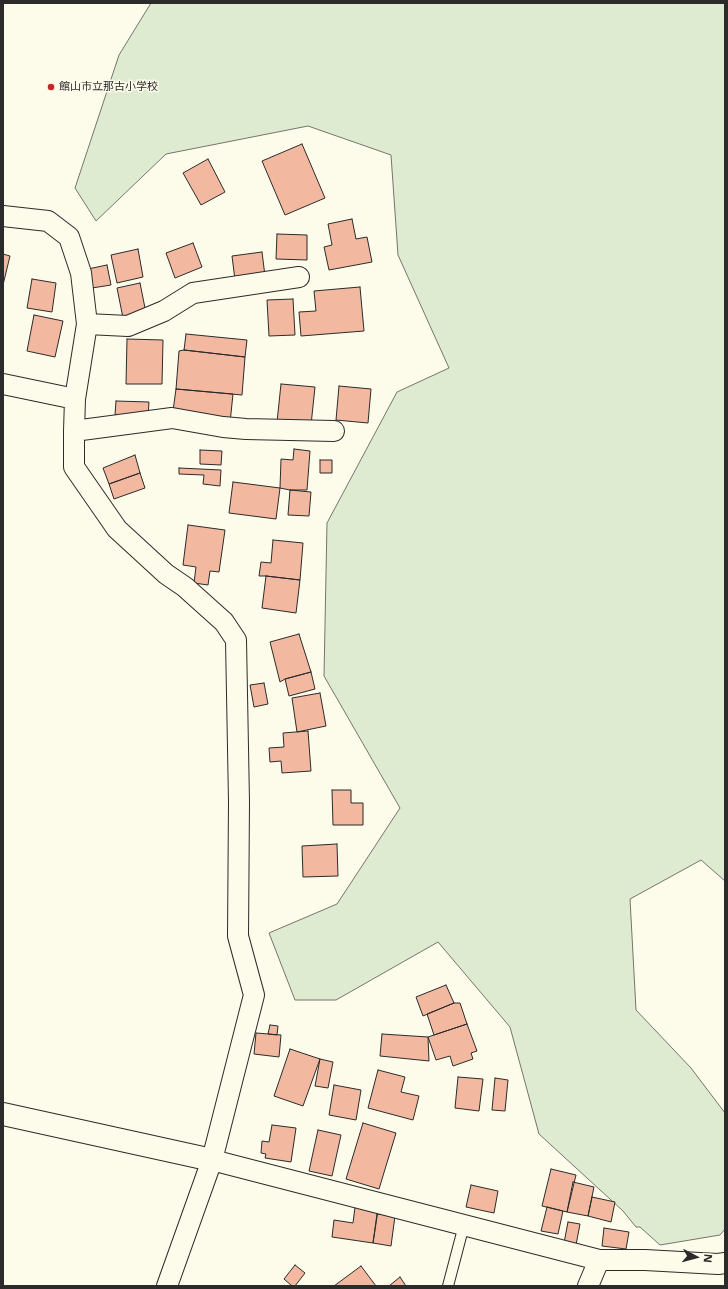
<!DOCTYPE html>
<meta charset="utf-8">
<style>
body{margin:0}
#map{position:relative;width:728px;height:1289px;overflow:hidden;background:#fdfbea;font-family:"Noto Sans",sans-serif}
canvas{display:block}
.frame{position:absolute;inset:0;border:4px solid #2b2b2b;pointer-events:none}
.north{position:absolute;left:676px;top:1237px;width:40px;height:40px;-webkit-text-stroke:3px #fdfbea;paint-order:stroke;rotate:96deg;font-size:11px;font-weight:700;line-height:16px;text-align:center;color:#2b2b2b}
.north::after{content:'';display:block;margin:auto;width:14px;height:18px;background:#2b2b2b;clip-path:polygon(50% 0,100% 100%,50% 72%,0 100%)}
</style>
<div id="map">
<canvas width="728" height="1289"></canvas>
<div class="frame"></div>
<div class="north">N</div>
</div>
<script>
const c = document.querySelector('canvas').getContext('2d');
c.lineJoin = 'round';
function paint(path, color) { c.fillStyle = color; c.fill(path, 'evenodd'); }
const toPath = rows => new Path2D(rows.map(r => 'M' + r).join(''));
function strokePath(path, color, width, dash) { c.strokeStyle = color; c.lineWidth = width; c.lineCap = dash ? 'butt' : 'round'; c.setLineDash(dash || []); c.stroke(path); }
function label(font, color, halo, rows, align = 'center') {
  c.font = font + ' "Noto Sans","Noto Sans JP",sans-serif'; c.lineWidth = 3; c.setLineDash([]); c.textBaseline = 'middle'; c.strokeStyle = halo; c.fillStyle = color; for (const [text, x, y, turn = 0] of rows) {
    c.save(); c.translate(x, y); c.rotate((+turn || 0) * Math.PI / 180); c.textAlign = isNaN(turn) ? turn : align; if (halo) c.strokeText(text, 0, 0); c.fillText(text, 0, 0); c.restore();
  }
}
const green = toPath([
 [151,3,725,3,725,881,701,860,630,899,636,1010,691,1068,725,1113,725,1229,720,1235,660,1245,640,1227,636,1227,623,1211,539,1134,510,1027,438,942,336,1000,295,1000,269,933,337,904,400,808,324,676,327,523,397,392,449,368,398,255,391,155,308,126,166,154,96,221,75,188,119,55,151,3]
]);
const building = toPath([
 [302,144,325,198,285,215,262,161,302,144],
 [208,159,225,192,201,205,183,173,208,159],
 [352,219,356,239,367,237,372,262,329,270,324,247,332,245,328,224,352,219],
 [277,234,307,235,307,260,276,259,277,234],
 [193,243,202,267,175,278,166,253,193,243],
 [138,249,143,277,117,283,111,255,138,249],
 [262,252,265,276,235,280,232,256,262,252],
 [3,254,10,256,3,285,3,254],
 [107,265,111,285,92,288,88,269,107,265],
 [32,279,56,283,52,312,27,308,32,279],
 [140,283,146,313,123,318,117,288,140,283],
 [360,287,364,331,301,336,299,312,316,311,314,291,360,287],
 [293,299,295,335,269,336,267,300,293,299],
 [34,315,63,321,55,357,27,351,34,315],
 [186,334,247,340,245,357,184,350,186,334],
 [127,339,163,340,162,384,126,384,127,339],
 [184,350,245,357,242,395,176,389,179,351,184,350],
 [281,384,315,387,311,425,277,422,281,384],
 [339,386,371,389,368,423,336,420,339,386],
 [176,389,233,394,230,423,172,418,176,389],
 [116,401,149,402,148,416,115,415,116,401],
 [294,449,310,451,307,490,290,490,280,488,281,459,293,460,294,449],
 [200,450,222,451,221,465,200,464,200,450],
 [135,455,140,473,109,484,103,468,135,455],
 [320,460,332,460,332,473,320,473,320,460],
 [179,468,221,470,220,486,203,484,204,475,179,474,179,468],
 [140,473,145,488,114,499,109,484,140,473],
 [233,482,280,488,276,519,229,513,233,482],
 [290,490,311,492,309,516,288,515,290,490],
 [188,525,225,530,219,572,210,571,208,585,194,583,196,567,183,565,188,525],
 [273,540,303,543,300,580,266,576,259,576,261,562,271,563,273,540],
 [266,576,300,580,296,613,262,608,266,576],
 [299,634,311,672,285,679,280,682,270,642,299,634],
 [311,672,315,689,289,696,285,679,311,672],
 [264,683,268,704,254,707,250,685,264,683],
 [320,693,326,726,297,732,292,698,320,693],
 [308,731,311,771,282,773,281,761,270,762,269,748,284,747,283,733,308,731],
 [332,790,351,790,351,803,363,803,363,825,333,825,332,790],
 [337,844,338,876,303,877,302,846,337,844],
 [446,985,454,1003,423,1016,416,997,446,985],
 [454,1003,460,1003,467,1024,434,1035,427,1014,454,1003],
 [467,1024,477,1051,471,1053,473,1059,453,1066,450,1056,436,1060,428,1037,467,1024],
 [270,1025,278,1026,277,1035,268,1034,270,1025],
 [256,1033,281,1035,279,1057,254,1054,256,1033],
 [382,1034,428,1037,429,1061,380,1056,382,1034],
 [290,1049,320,1059,303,1106,274,1096,290,1049],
 [320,1059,333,1062,328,1088,315,1086,320,1059],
 [378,1070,405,1077,401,1092,419,1096,413,1120,368,1108,378,1070],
 [458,1077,483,1079,479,1111,455,1108,458,1077],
 [495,1078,508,1080,505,1111,492,1110,495,1078],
 [334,1085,361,1090,356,1120,329,1115,334,1085],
 [363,1123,396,1133,379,1189,346,1179,363,1123],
 [272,1125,296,1128,291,1162,265,1158,266,1154,261,1153,262,1141,269,1142,272,1125],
 [318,1130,341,1135,332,1176,309,1171,318,1130],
 [551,1169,576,1175,567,1212,542,1206,551,1169],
 [573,1182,594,1187,588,1216,567,1212,573,1182],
 [471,1185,498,1191,494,1213,466,1207,471,1185],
 [592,1197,615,1202,611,1222,588,1216,592,1197],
 [355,1207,378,1210,373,1243,332,1237,334,1220,353,1223,355,1207],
 [547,1207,563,1211,558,1234,541,1231,547,1207],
 [377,1214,395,1216,391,1246,373,1243,377,1214],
 [568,1222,580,1224,576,1245,564,1243,568,1222],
 [604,1228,629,1232,626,1249,602,1246,604,1228],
 [295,1265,305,1273,295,1286,292,1286,284,1279,295,1265],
 [361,1266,376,1286,334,1286,361,1266],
 [400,1277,406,1286,389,1286,400,1277]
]);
const service = toPath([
 [448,1286,464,1225]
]);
const minor = toPath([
 [3,216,48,221,69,237,81,273,87,324,75,399,74,431,74,467,117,529,166,574,185,587,224,622,236,640,239,802,238,936,254,995,212,1160,167,1286],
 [87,324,128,326,164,311,193,293,299,277],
 [3,384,75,399],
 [74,431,172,418,223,427,246,429,334,431],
 [212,1160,599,1260,645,1260,718,1264,725,1263],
 [588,1286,599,1260]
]);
const tertiary = toPath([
 [3,1114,212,1160]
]);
const markers = [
 [51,87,4,"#c62828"]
];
const poiNames = [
 ["館山市立那古小学校",59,87]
];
paint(green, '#deebd1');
strokePath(green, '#74746e', 1);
paint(building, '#f2b8a0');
strokePath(building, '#2b2b2b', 1);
strokePath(service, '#2b2b2b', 12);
strokePath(minor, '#2b2b2b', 22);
strokePath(tertiary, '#2b2b2b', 24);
strokePath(service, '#fdfbea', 10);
strokePath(minor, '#fdfbea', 20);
strokePath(tertiary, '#fdfbea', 22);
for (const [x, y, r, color] of markers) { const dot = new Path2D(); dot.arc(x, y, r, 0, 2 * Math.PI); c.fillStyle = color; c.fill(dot); strokePath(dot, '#fdfbea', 1.5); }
label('11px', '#2b2b2b', '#fdfbea', poiNames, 'left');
</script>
